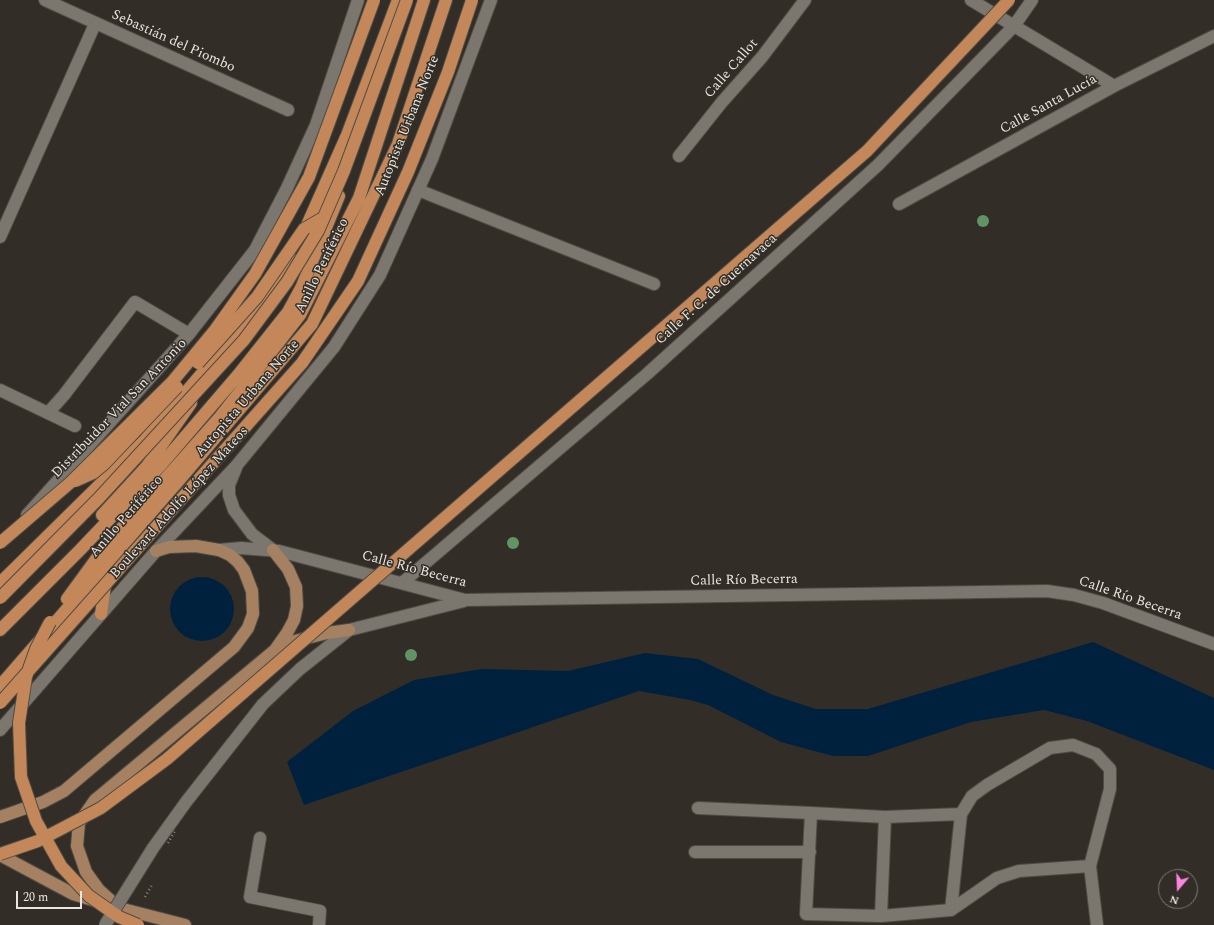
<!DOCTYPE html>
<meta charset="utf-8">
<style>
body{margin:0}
#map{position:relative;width:1214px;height:925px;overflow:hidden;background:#322e27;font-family:Spectral,serif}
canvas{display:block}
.north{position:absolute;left:1158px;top:869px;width:40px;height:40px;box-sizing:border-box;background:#322e27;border:1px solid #7b7771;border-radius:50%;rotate:199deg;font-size:11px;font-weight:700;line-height:16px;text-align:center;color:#e8e5e0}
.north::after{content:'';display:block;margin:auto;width:14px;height:18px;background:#fe86e0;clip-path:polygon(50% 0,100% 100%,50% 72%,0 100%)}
.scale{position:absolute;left:16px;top:891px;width:66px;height:18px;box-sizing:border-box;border:2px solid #e8e5e0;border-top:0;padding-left:5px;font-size:12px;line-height:14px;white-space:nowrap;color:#e8e5e0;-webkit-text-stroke:3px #322e27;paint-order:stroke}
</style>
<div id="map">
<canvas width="1214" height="925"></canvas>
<div class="north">N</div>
<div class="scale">20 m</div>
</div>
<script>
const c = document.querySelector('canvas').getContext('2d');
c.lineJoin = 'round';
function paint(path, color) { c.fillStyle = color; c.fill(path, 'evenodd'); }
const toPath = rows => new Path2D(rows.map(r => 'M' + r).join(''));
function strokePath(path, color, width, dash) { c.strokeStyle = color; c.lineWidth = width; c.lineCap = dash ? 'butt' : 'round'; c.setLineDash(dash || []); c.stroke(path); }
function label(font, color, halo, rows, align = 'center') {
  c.font = font + ' Spectral,serif'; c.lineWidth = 3; c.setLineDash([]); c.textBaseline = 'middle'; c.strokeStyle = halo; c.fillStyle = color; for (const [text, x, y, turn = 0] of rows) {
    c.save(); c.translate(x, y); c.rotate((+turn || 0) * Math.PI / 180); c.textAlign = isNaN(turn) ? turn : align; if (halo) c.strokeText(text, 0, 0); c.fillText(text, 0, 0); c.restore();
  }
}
const water = toPath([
 '170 609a32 32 0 1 1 64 0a32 32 0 1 1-64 0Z',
 [1093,642,1214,698,1214,770,1087,721,1044,710,971,722,868,756,833,756,781,742,708,705,690,700,639,691,304,805,287,762,353,711,414,680,482,669,568,671,645,653,698,659,773,695,816,709,868,709]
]);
const path = toPath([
 [145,897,152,885]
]);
const service = toPath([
 [418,190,654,284],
 [48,413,64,395,135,302,189,334],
 [698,808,811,813,806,914,881,916,951,910,997,878,1019,871,1090,866],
 [811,813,885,817,961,814],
 [260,838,250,897,320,911,319,925],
 [695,852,810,852],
 [951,910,961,814,972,796,987,785,1050,748,1073,745,1096,754,1110,769,1110,789,1090,866,1097,925],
 [881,916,885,817]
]);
const minor = toPath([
 [45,0,288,110],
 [971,0,1114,86],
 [679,156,722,102,762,57,805,0],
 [899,204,1114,86,1214,36],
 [0,237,95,24],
 [0,390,75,426],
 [236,468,229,485,229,495,234,510,252,534,273,550],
 [219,550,241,548,279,551,465,600,1047,591,1074,595,1103,603,1214,644],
 [402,583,647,374,878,165,1014,26,1032,0],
 [153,848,186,802,263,704,300,669,349,630,464,601]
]);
const secondary = toPath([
 [27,515,189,334,255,250,287,188,316,125,358,0],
 [0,730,156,551,237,465,334,347,380,275,432,159,491,0]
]);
const primary = toPath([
 [276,649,295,641,327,633,349,630],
 [0,817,43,802,64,791,234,647,248,628,253,614,252,591,244,570,238,562,230,555,219,550,196,546,169,547,156,551],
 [0,855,73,894,119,908,185,925],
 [119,908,99,890,86,872,77,846,79,823,95,800,275,650,287,633,294,620,297,606,296,587,288,569,273,550]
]);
const motorway = toPath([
 [304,232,347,135,398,0],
 [226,354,272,288,290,257],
 [102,515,147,466,191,403],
 [0,583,145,440,216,357,224,338],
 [67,599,105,547,220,417,300,315,359,198,424,0],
 [101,614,106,579],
 [0,630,80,550,160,466,238,375,288,312,302,286,339,196],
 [0,686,181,478,312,324,398,144,446,0]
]);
const pathBridge = toPath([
 [168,843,175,831]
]);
const minorBridge = toPath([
 [105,925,153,848]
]);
const motorwayBridge = toPath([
 [198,363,257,297,304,229,323,218],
 [75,481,93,473,104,464,177,387],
 [0,543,71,482,172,382,215,330,255,274,309,177,374,0],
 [0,598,99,498,244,340,287,282,318,231,344,171,407,0],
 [50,622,36,649,26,677,19,723,21,777,36,821,61,866,89,896,119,917,138,925],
 [0,703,302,363,358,281,408,172,448,72,472,0],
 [0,854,38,841,101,808,167,759,867,151,1009,0]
]);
const trees = [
 [983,221],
 [513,543],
 [411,655]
];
const streetNames = [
 ["Sebastián del Piombo",173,42,24],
 ["Calle Callot",732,69,-49],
 ["Calle Santa Lucía",1049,105,-29],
 ["Autopista Urbana Norte",408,126,-68],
 ["Anillo Periférico",323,266,-64],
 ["Calle F. C. de Cuernavaca",717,290,-42],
 ["Autopista Urbana Norte",248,399,-49],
 ["Distribuidor Vial San Antonio",120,409,-46],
 ["Boulevard Adolfo López Mateos",180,503,-48],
 ["Anillo Periférico",127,517,-49],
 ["Calle Río Becerra",414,570,15],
 ["Calle Río Becerra",744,581,-1],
 ["Calle Río Becerra",1130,599,19]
];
paint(water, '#00213d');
strokePath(service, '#4f4c45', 14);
strokePath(minor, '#4f4c45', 14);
strokePath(secondary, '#4f4c45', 14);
strokePath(primary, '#4f4c45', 14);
strokePath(motorway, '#4f4c45', 14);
strokePath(path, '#88847e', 2.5, [1, 3]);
strokePath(service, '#7b776e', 12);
strokePath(minor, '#7b776e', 12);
strokePath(secondary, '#7b776e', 12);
strokePath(primary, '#a68161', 12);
strokePath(motorway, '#c38759', 12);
strokePath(minorBridge, '#4f4c45', 14, []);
strokePath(motorwayBridge, '#4f4c45', 14, []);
strokePath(pathBridge, '#88847e', 2.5, [1, 3]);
strokePath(minorBridge, '#7b776e', 12);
strokePath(motorwayBridge, '#c38759', 12);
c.fillStyle = '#619365';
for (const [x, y] of trees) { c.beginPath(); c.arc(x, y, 6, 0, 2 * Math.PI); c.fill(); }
label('14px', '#e8e5e0', '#322e27', streetNames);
</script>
